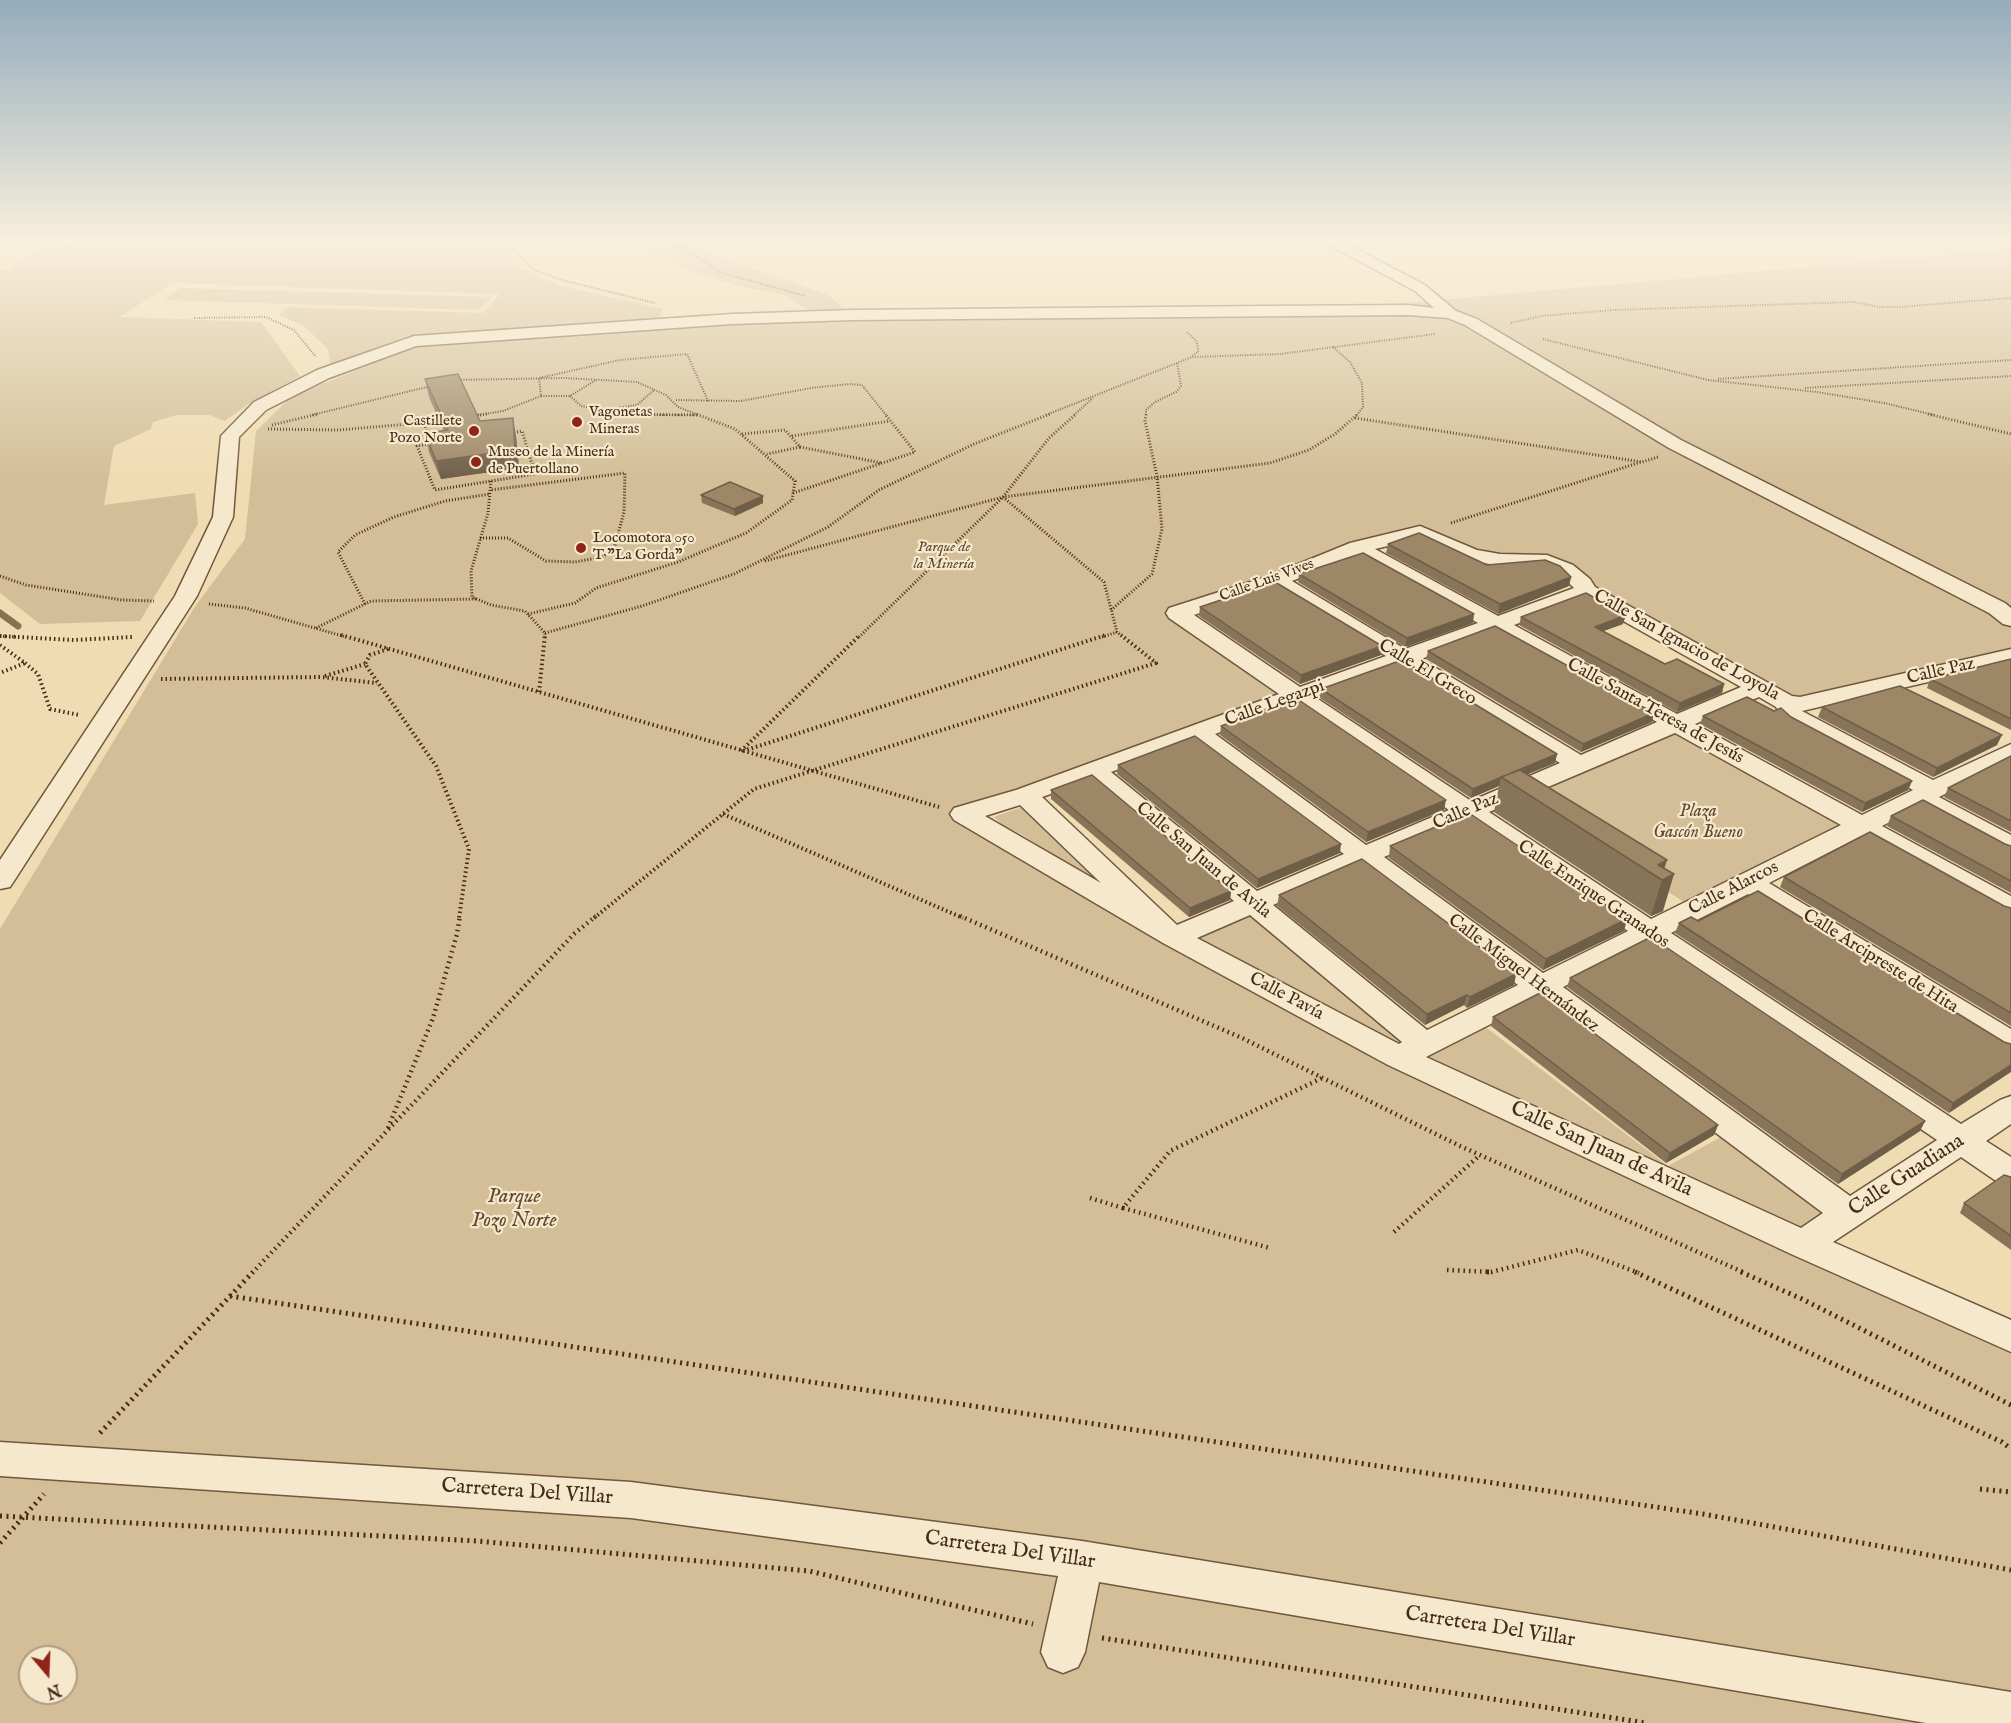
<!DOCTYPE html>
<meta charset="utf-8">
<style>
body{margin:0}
#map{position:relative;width:2011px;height:1723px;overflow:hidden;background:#f0dcb2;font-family:"IM FELL English",serif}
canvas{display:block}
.north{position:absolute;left:18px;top:1645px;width:60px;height:60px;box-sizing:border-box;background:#f5e8cd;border:2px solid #af9c84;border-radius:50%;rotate:161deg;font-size:16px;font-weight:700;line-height:24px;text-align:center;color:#462b16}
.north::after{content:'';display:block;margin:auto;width:21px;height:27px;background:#8f2418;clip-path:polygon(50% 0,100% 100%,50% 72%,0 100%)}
</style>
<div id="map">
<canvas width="2011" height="1723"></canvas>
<div class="north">N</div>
</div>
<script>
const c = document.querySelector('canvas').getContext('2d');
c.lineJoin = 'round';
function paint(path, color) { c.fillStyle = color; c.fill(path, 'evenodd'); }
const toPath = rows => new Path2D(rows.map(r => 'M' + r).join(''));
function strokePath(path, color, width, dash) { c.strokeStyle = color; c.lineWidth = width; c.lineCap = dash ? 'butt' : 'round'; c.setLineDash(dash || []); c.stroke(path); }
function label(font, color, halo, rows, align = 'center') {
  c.font = font + ' "IM FELL English",serif'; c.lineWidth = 4.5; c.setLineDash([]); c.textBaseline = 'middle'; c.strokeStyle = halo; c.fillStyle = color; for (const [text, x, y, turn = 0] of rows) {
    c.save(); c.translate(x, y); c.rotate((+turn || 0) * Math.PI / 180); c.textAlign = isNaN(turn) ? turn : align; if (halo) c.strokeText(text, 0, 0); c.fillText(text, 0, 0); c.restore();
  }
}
const green = toPath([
 [93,239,492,239,521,268,561,286,663,309,658,320,410,335,330,365,328,349,304,326,279,315,288,307,483,313,500,294,172,283,120,317,261,322,300,376,247,405,225,421,209,415,177,415,153,422,151,429,114,446,104,505,195,493,198,524,140,621,40,624,0,593,0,270,11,269,36,249],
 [709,239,703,251,828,295,852,315,819,316,794,302,785,295,738,286,692,271,626,240],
 [2011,249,2011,656,1800,704,1583,583,1500,560,1420,532,1178,613,1297,696,963,814,1173,937,1253,903,1424,1044,1475,1019,1668,1166,1734,1130,1849,1214,1804,1244,2011,1337,2011,1723,0,1723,0,929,194,608,245,539,256,431,292,396,424,343,833,319,1315,311],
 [30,1657,66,1657,66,1693,30,1693],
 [180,288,492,297,479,310,163,300],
 [1674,724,1860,826,1695,909,1512,792],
 [1022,807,1123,900,1021,834,1002,825,994,817]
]);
const stream = toPath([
 [0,613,18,626]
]);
const pathFar4 = toPath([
 [505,239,532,269,562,280,655,303],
 [669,239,722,273,806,296],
 [194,318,266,317,294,330,316,357],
 [1511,323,1541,316,1614,310,1853,302,1880,307,1900,307,2011,298],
 [1187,332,1196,341,1198,347,1198,352,1192,356],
 [1543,339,1708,380,1817,392,1884,403,1934,415],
 [1333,347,1350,362,1362,383,1363,407,1357,415],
 [1718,379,2011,360],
 [456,380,565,378,637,382,666,395,678,407,699,415],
 [1805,388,2011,376],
 [541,396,570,396,596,380],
 [570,396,581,406,605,410,637,405,654,390],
 [676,400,741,401,811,388,850,384,862,385,886,415],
 [605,410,622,415,697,415],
 [312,415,431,386],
 [478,415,503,411,541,396,539,378,620,360,687,354,708,401],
 [1046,415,1192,357,1280,354,1435,334],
 [1074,415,1093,398],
 [1146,415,1146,410,1155,402,1176,392,1181,386,1177,362]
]);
const pathFar3 = toPath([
 [618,414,697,415],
 [1928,414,2011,434],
 [474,416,487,414],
 [1355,418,1642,462,1658,457],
 [424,424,428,437],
 [272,425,318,414],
 [268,429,339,430,443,421],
 [742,434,785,430,800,447,767,454],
 [792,436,890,421],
 [429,444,417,446,435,490,535,474,522,431,511,433],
 [800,447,882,463],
 [491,481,488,513,471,571,472,597,491,605,525,611,545,633,545,637],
 [793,493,915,452,885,414],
 [1003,497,1104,582,1117,632,1123,637],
 [1451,523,1641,462],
 [480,538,508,538,546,561,575,562,602,557,614,549,624,512,625,473,490,490],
 [765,561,1003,497,1270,463,1309,450,1335,434,1358,414],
 [0,576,26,585,122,600,154,601],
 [209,604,245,608,346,637],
 [365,604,338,552,355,535,394,517,445,501,490,494],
 [1111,610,1152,574,1162,529,1157,476,1145,421,1146,414],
 [528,614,575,603,596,588,678,562,746,533,792,500,795,481,735,429,696,414],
 [316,628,371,601,476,599],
 [545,633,642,606,734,574,828,527,879,490,974,444,1050,414],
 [0,636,17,637],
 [859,637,1003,497,1049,438,1076,414],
 [1102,637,1117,632]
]);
const pathFar2 = toPath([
 [341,635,939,807],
 [0,636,74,640,132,637],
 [0,645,25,663,0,673],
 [388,649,370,655,365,664,436,766,469,849,459,918],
 [25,663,38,674,50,709,79,715],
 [325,676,365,664],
 [161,679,321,677,377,683],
 [539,692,545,635],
 [741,751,860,635],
 [743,751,1106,635],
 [723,814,963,918],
 [594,918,754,789,1156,663,1121,635]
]);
const pathFar1 = toPath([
 [960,916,1242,1038,1460,1146,1745,1273],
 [388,1128,433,1018,457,934,460,916],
 [1090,1198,1123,1208,1170,1151,1322,1078],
 [1123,1208,1270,1248],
 [1394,1232,1480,1155],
 [1447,1270,1491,1272,1578,1250,1639,1273],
 [252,1273,574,934,596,916]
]);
const path = toPath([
 [1487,1272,1492,1272],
 [1635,1272,2002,1442,2011,1449],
 [1741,1272,1802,1299,2011,1405],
 [230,1296,1703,1514,2011,1570],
 [100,1433,253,1272],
 [1980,1489,2011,1492],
 [0,1516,477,1541,809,1571,1033,1624],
 [0,1543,44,1494],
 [1102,1638,1646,1723]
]);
const minor = toPath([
 [1318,239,1337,239,1425,285,1456,311,1477,319,1681,440,2005,603,2011,608,2011,626,2003,624,1989,613,1669,448,1465,325,1448,318,1408,315,852,320,732,324,416,346,329,378,266,410,239,437,233,517,197,596,14,881,10,887,0,889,0,860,175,596,213,517,221,436,254,402,317,370,414,336,732,314,852,310,1264,306,1408,305,1434,308,1415,291,1318,239],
 [1420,526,1477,550,1500,554,1547,555,1573,565,1590,579,1595,587,1792,696,1800,697,2011,649,2011,663,1802,711,1933,780,2011,744,2011,761,1939,797,2011,835,2011,854,2002,852,1919,807,1882,826,2011,896,2011,917,2001,914,1861,836,1769,883,2011,1029,2011,1054,2000,1050,1748,894,1671,933,1961,1124,2000,1100,2011,1096,2011,1124,1986,1141,2011,1157,2011,1187,1999,1183,1961,1157,1833,1242,2011,1320,2011,1352,1791,1254,1388,1065,1163,943,954,820,950,814,954,808,1016,790,1279,694,1169,618,1166,613,1169,608,1269,576,1350,543,1420,526],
 [1417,539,1444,552,1473,561,1500,566,1544,567,1559,573,1574,588,1498,616,1375,549,1417,539],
 [1356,555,1478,623,1405,649,1292,581,1356,555],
 [1274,588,1386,656,1300,687,1194,615,1274,588],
 [1584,599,1741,687,1677,714,1514,625,1584,599],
 [1494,632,1657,722,1581,755,1421,659,1494,632],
 [1401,666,1560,763,1471,801,1315,697,1401,666],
 [1759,697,1776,707,1781,716,1789,724,1913,790,1862,815,1695,724,1759,697],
 [1295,705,1449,810,1366,845,1215,734,1295,705],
 [1675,733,1841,825,1651,919,1489,812,1675,733],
 [1194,742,1344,854,1257,891,1111,772,1194,742],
 [1090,780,1234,901,1177,925,1042,797,1090,780],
 [1020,805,1101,883,985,816,1020,805],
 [1467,822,1628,931,1543,973,1384,857,1467,822],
 [1361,867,1518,985,1427,1030,1273,905,1361,867],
 [1250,915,1402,1042,1399,1044,1197,938,1250,915],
 [1648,944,1937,1140,1850,1196,1563,987,1648,944],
 [1538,1000,1823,1213,1801,1228,1426,1057,1538,1000],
 [0,1442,631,1482,1082,1541,2011,1692,2011,1723,1926,1723,1099,1582,1085,1652,1078,1667,1063,1673,1048,1667,1041,1652,1058,1576,631,1518,0,1476,0,1442]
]);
const wall = toPath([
 [425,379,480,421,516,436,519,468,441,479,429,452,425,433,444,431,429,397],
 [701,495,763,496,763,503,735,516,702,503],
 [1388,544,1487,565,1571,577,1569,586,1498,614,1386,553],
 [1299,574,1473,623,1405,647,1298,582],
 [1200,607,1381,655,1300,684,1199,616],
 [1521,617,1623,624,1603,631,1665,664,1724,684,1722,693,1677,712,1519,625],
 [1428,651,1654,713,1652,722,1581,752,1426,659],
 [2011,659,2011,730,1927,688,1930,679],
 [1321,689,1557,754,1555,763,1527,774,1665,868,1663,911,1651,916,1494,812,1499,786,1471,798,1320,698],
 [1822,707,1997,745,1933,777,1818,717],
 [1774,711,1791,717,1912,781,1908,790,1862,812,1700,724,1703,716],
 [1221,726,1444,810,1366,842,1220,735],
 [2011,756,2011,832,1944,797,1948,788],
 [1118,765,1340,853,1257,888,1117,774],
 [1051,790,1231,891,1230,900,1189,917,1051,799],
 [1891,816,2011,846,2011,893,1887,826],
 [1390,846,1627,919,1624,931,1543,970,1389,858],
 [1784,877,2011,908,2011,1026,1780,887],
 [1279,895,1516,974,1514,985,1467,1008,1464,1005,1425,1025,1277,906],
 [1698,921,2004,1042,1949,1113,1675,933,1679,923],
 [1570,978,1925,1121,1920,1131,1838,1184,1567,987],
 [1493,1017,1718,1125,1714,1135,1666,1163,1491,1026],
 [2011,1177,2011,1250,1960,1213,1964,1203]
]);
const shadedWall = toPath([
 [513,418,516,436,519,468,441,479,436,461],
 [763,496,763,503,735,516,734,509],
 [1571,577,1569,586,1498,614,1500,604],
 [1474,614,1473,623,1405,647,1407,638],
 [1626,615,1623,624,1593,635,1595,627],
 [1382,646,1381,655,1300,684,1301,675],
 [1724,684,1722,693,1677,712,1680,703],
 [1654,713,1652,722,1581,752,1583,744],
 [2002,735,1997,745,1933,777,1937,768],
 [1557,754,1555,763,1509,782,1502,777],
 [1501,778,1499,786,1471,798,1473,789],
 [1912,781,1908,790,1862,812,1865,803],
 [1446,800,1444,810,1366,842,1368,832],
 [1341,844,1340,853,1257,888,1258,879],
 [1667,860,1661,879,1658,865],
 [1674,874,1663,911,1651,916,1662,880],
 [1231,891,1230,900,1189,917,1190,908],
 [1627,919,1624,931,1543,970,1546,959],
 [1516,974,1514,985,1467,1008,1470,997],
 [1467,995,1464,1005,1425,1025,1427,1014],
 [2011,1065,2011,1072,1949,1113,1953,1103],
 [1925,1121,1920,1131,1838,1184,1842,1174],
 [1718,1125,1714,1135,1666,1163,1670,1153]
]);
const building = toPath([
 [458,374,480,421,513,418,515,450,436,461,425,433,448,430,425,379,458,374],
 [730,482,763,496,734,509,701,495,730,482],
 [1419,533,1487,565,1545,560,1560,566,1571,577,1500,604,1388,544,1419,533],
 [1363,553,1474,614,1407,638,1299,574,1363,553],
 [1275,582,1382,646,1301,675,1200,607,1275,582],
 [1586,593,1626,615,1595,627,1665,664,1677,659,1724,684,1680,703,1521,617,1586,593],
 [1495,626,1654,713,1583,744,1428,651,1495,626],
 [2011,659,2011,719,1930,679,2011,659],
 [1402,660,1557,754,1473,789,1321,689,1402,660],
 [1900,686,2002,735,1937,768,1822,707,1900,686],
 [1747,697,1774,711,1781,708,1791,717,1912,781,1865,803,1703,716,1747,697],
 [1296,698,1446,800,1368,832,1221,726,1296,698],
 [1195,736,1341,844,1258,879,1118,765,1195,736],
 [2011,756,2011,821,1948,788,2011,756],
 [1520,770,1667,860,1658,865,1674,874,1662,880,1501,777,1520,770],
 [1092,775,1231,891,1190,908,1051,790,1092,775],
 [1923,800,2005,844,2011,846,2011,881,1891,816,1923,800],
 [1469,813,1627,919,1546,959,1390,846,1469,813],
 [1870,832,2004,906,2011,908,2011,1013,1784,877,1870,832],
 [1362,859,1516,974,1470,997,1467,995,1427,1014,1279,895,1362,859],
 [1758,891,2004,1042,2011,1044,2011,1065,1953,1103,1679,923,1691,917,1698,921,1758,891],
 [1651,937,1925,1121,1842,1174,1570,978,1651,937],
 [1540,993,1718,1125,1670,1153,1493,1017,1540,993],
 [2004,1175,2011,1177,2011,1236,1964,1203,2004,1175]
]);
const markers = [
 [577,422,6,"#8f2418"],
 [474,431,6,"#8f2418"],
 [476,462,6,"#8f2418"],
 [581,548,6,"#8f2418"]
];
const farPoinames = [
 ["Vagonetas",589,413],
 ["Mineras",589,430],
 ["Castillete",462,422,"right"],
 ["Pozo Norte",462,439,"right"],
 ["Museo de la Minería",488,453],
 ["de Puertollano",488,470],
 ["Locomotora 050",593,539],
 ["T \"La Gorda\"",593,556]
];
const farParknames = [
 ["Parque de",944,548],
 ["la Minería",944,565]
];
const farStreetnames = [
 ["Calle Luis Vives",1267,581,-20]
];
const streetNames = [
 ["Calle San Ignacio de Loyola",1686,646,29],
 ["Calle Paz",1941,672,-13],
 ["Calle El Greco",1427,673,31],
 ["Calle Legazpi",1275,704,-20],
 ["Calle Santa Teresa de Jesús",1655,712,29],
 ["Calle Paz",1466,812,-23],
 ["Calle San Juan de Avila",1203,861,40],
 ["Calle Alarcos",1734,889,-27],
 ["Calle Enrique Granados",1593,895,34],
 ["Calle Arcipreste de Hita",1880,962,32],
 ["Calle Miguel Hernández",1523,974,37],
 ["Calle Pavía",1286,997,28]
];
const parkNames = [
 ["Plaza",1698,812],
 ["Gascón Bueno",1698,833]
];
const nearStreetnames = [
 ["Calle San Juan de Avila",1601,1150,25],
 ["Calle Guadiana",1907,1176,-33],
 ["Carretera Del Villar",527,1493,4],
 ["Carretera Del Villar",1010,1551,8],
 ["Carretera Del Villar",1490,1628,9]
];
const nearParknames = [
 ["Parque",514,1198],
 ["Pozo Norte",514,1222]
];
paint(green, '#d3be97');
strokePath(stream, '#897154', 7);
strokePath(minor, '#70573d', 3);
strokePath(pathFar4, '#462b16', 2, [1, 1.5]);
strokePath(pathFar3, '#462b16', 3, [1, 2]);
strokePath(pathFar2, '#462b16', 4, [1.5, 3]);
strokePath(pathFar1, '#462b16', 4.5, [1.5, 4]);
strokePath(path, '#462b16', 5, [2, 4.5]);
paint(minor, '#f5e8cd');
paint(wall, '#887459');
paint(shadedWall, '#6f5e48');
paint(building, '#9e8767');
strokePath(building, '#6f5e48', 1.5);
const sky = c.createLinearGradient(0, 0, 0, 481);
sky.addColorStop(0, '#94acbd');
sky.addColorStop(0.5, '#f8efdc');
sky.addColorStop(1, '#f8efdc00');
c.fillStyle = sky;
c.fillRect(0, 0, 2011, 481);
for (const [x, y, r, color] of markers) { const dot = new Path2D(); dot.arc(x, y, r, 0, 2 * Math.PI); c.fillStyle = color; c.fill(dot); strokePath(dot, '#f5e8cd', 2); }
label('15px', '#462b16', '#f5e8cd', farPoinames, 'left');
label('italic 15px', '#624830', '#f5e8cd', farParknames);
label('15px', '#462b16', '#f5e8cd', farStreetnames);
label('18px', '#462b16', '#f5e8cd', streetNames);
label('italic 18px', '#624830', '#f5e8cd', parkNames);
label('21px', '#462b16', '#f5e8cd', nearStreetnames);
label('italic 21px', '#624830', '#f5e8cd', nearParknames);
</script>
